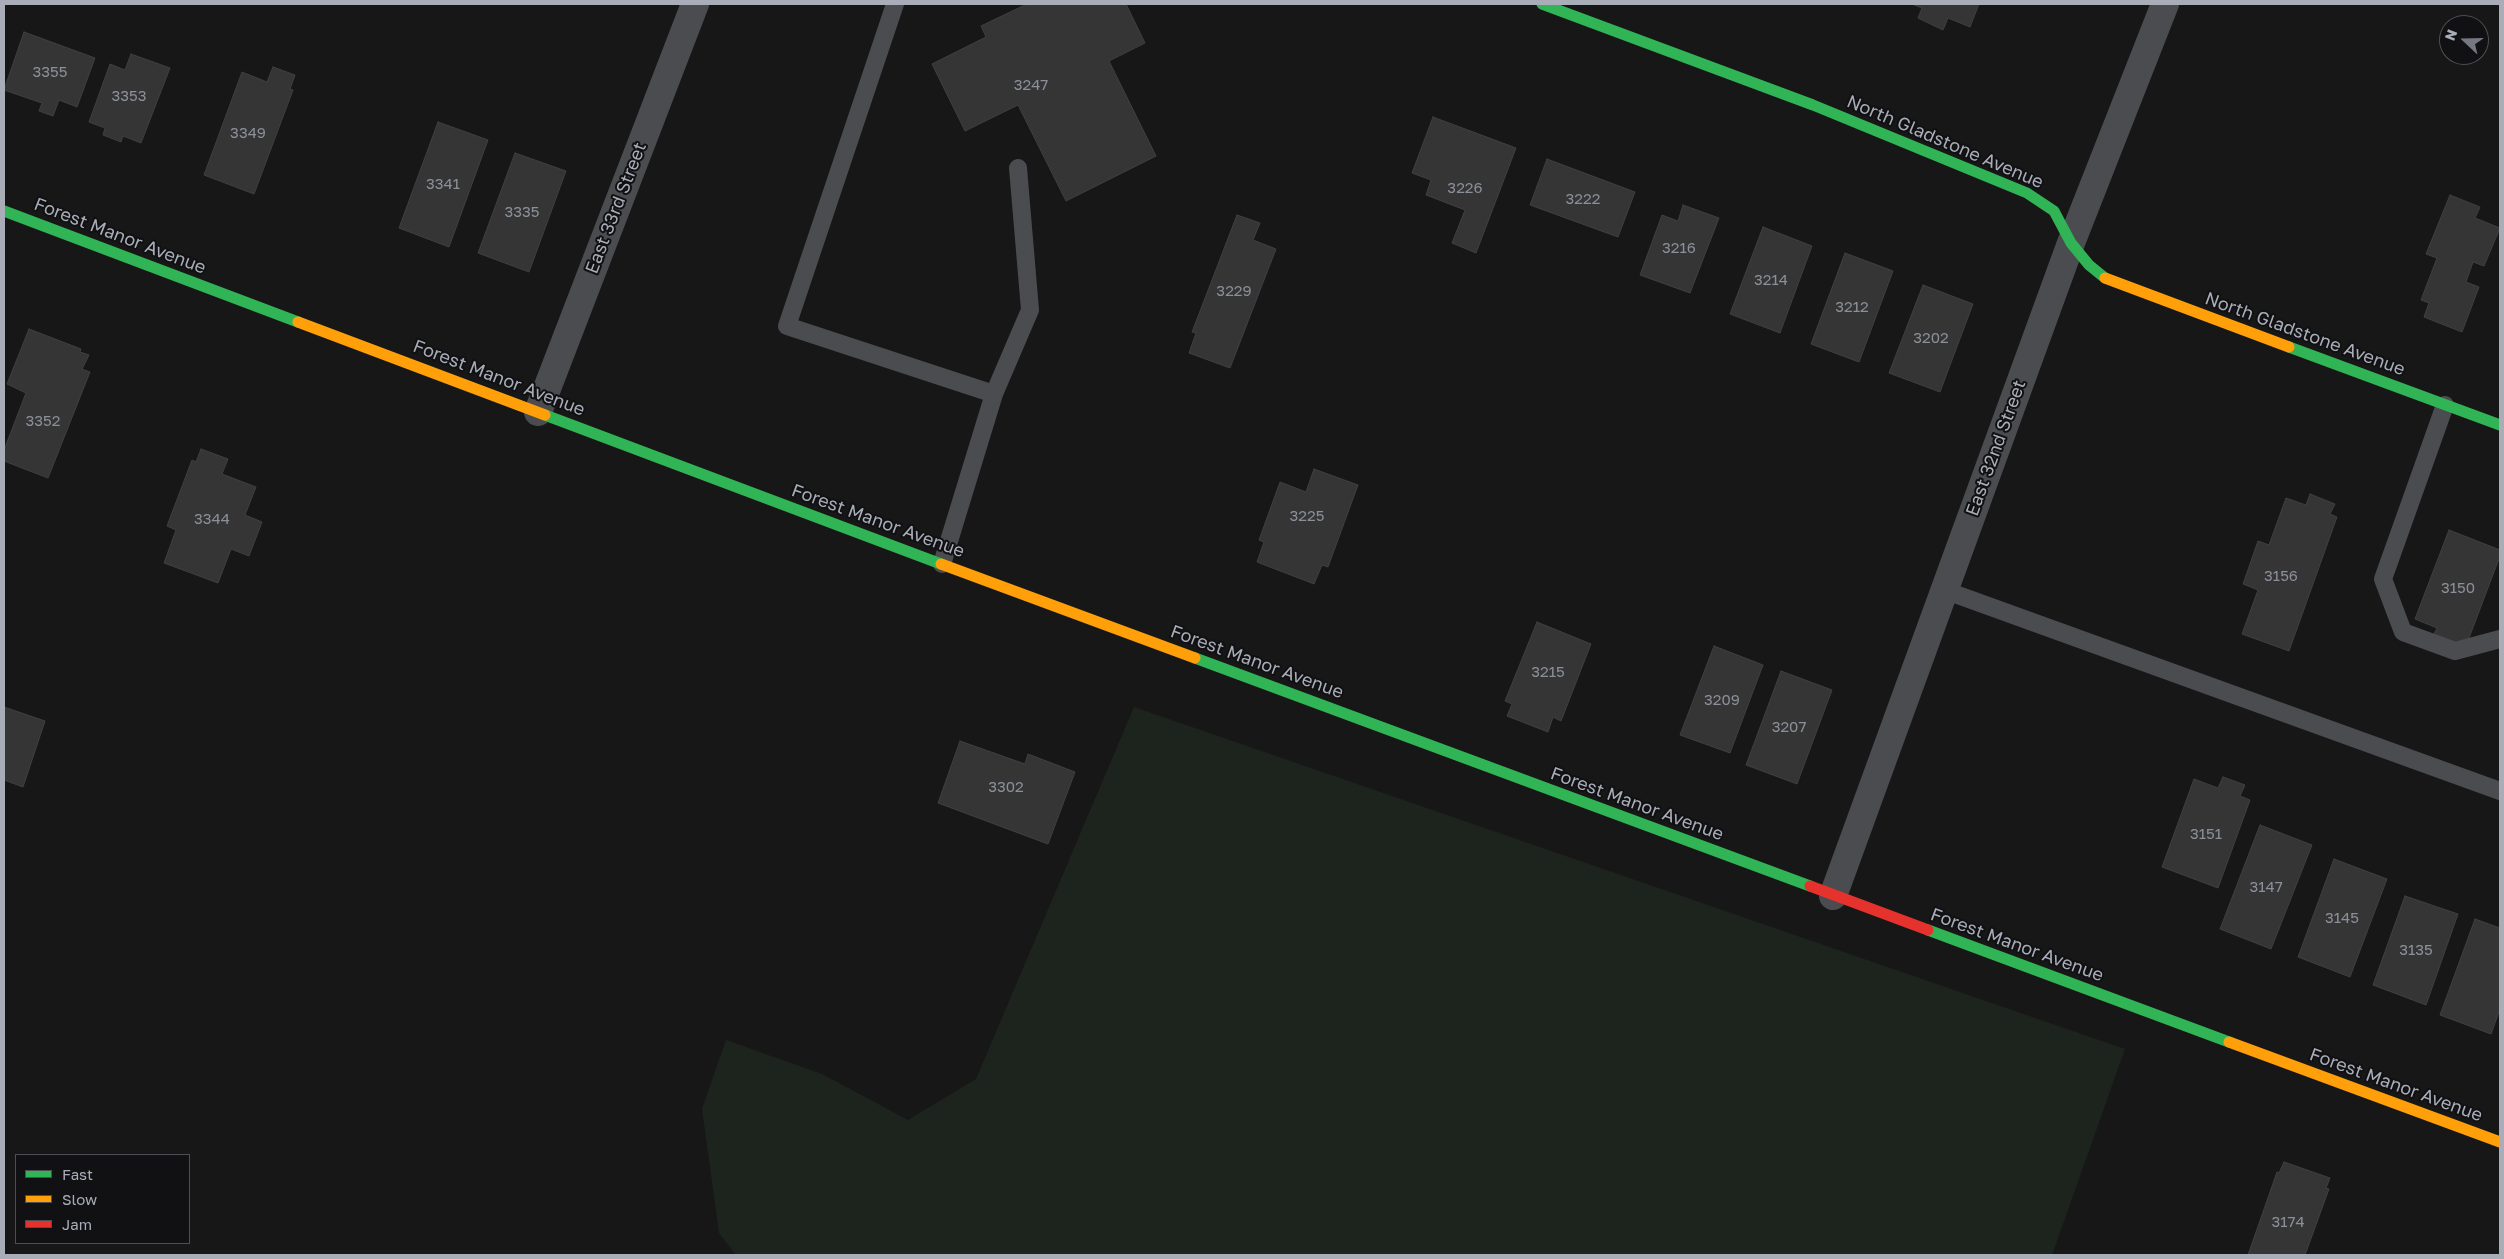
<!DOCTYPE html>
<style>
body{margin:0}
#map{position:relative;width:2504px;height:1259px;overflow:hidden;background:#171717;font-family:"Golos Text",sans-serif}
canvas{display:block}
.frame{position:absolute;inset:0;border:5px solid #a8adb8;pointer-events:none}
.legend{position:absolute;left:15px;top:1154px;width:175px;height:90px;box-sizing:border-box;background:#111113;border:1px solid #4d4f55;margin:0;padding:6px 9px;list-style:none;font-size:15px;color:#a8adb8}
.legend li{display:flex;align-items:center;gap:10px;height:25px}
.legend b{width:25px;border:1px solid #4d4f55}
.north{position:absolute;left:2439px;top:15px;width:50px;height:50px;box-sizing:border-box;background:#111113;border:1px solid #4d4f55;border-radius:50%;rotate:291deg;font-size:14px;font-weight:700;line-height:20px;text-align:center;color:#a8adb8}
.north::after{content:'';display:block;margin:auto;width:18px;height:22px;background:#757880;clip-path:polygon(50% 0,100% 100%,50% 72%,0 100%)}
</style>
<div id="map">
<canvas width="2504" height="1259"></canvas>
<div class="frame"></div>
<ul class="legend">
<li><b style="height:6px;background:#30b455"></b>Fast</li>
<li><b style="height:6px;background:#ff9f0a"></b>Slow</li>
<li><b style="height:6px;background:#e5322d"></b>Jam</li>
</ul>
<div class="north">N</div>
</div>
<script>
const c = document.querySelector('canvas').getContext('2d');
c.lineJoin = 'round';
function paint(path, color) { c.fillStyle = color; c.fill(path, 'evenodd'); }
const toPath = rows => new Path2D(rows.map(r => 'M' + r).join(''));
function strokePath(path, color, width, dash) { c.strokeStyle = color; c.lineWidth = width; c.lineCap = dash ? 'butt' : 'round'; c.setLineDash(dash || []); c.stroke(path); }
function label(font, color, halo, rows, align = 'center') {
  c.font = font + ' "Golos Text",sans-serif'; c.lineWidth = 4; c.setLineDash([]); c.textBaseline = 'middle'; c.strokeStyle = halo; c.fillStyle = color; for (const [text, x, y, turn = 0] of rows) {
    c.save(); c.translate(x, y); c.rotate((+turn || 0) * Math.PI / 180); c.textAlign = isNaN(turn) ? turn : align; if (halo) c.strokeText(text, 0, 0); c.fillText(text, 0, 0); c.restore();
  }
}
const green = toPath([
 [1134,707,2125,1049,2052,1255,736,1255,719,1233,702,1109,726,1040,822,1074,908,1120,976,1079]
]);
const building = toPath([
 [1027,4,1126,4,1145,43,1109,61,1156,156,1066,201,1018,105,965,131,932,64,986,37,981,26,1027,4],
 [1912,4,1979,4,1970,27,1948,18,1943,30,1918,18,1922,8,1912,4],
 [24,32,95,58,77,107,59,100,53,116,39,111,42,103,4,90,24,32],
 [131,54,170,68,141,143,123,136,121,142,103,135,105,128,89,122,110,64,125,70,131,54],
 [273,67,295,75,290,89,293,90,254,194,204,175,242,72,267,82,273,67],
 [1433,117,1516,148,1476,253,1452,243,1465,210,1426,195,1431,180,1412,173,1433,117],
 [438,122,488,140,449,247,399,228,438,122],
 [515,153,566,171,529,272,478,253,515,153],
 [1547,159,1635,192,1618,237,1530,205,1547,159],
 [2450,195,2480,207,2475,218,2500,228,2484,266,2473,262,2466,282,2479,287,2462,332,2424,317,2429,303,2421,300,2437,258,2426,254,2450,195],
 [1683,205,1719,218,1690,293,1640,275,1662,215,1678,221,1683,205],
 [1237,215,1260,223,1253,240,1276,249,1230,368,1189,353,1196,333,1192,332,1237,215],
 [1763,227,1812,246,1780,333,1730,314,1763,227],
 [1845,253,1893,271,1859,362,1811,344,1845,253],
 [1923,285,1973,304,1940,392,1889,373,1923,285],
 [29,329,81,349,80,352,89,355,82,369,90,372,48,478,4,461,4,450,26,393,7,384,29,329],
 [201,449,228,459,222,474,256,487,245,515,262,522,249,556,231,549,218,583,164,563,176,530,167,526,192,460,196,462,201,449],
 [1314,469,1358,485,1328,567,1322,565,1314,584,1257,562,1264,542,1259,540,1280,482,1306,492,1314,469],
 [2310,494,2335,504,2330,514,2337,517,2289,651,2242,634,2258,590,2243,584,2258,541,2269,545,2286,498,2306,505,2310,494],
 [2449,530,2500,550,2500,556,2466,646,2434,634,2437,628,2415,619,2449,530],
 [1537,622,1591,644,1561,721,1553,717,1548,732,1507,716,1512,704,1505,701,1537,622],
 [1714,646,1763,665,1730,753,1680,735,1714,646],
 [1781,671,1832,690,1797,784,1746,765,1781,671],
 [4,707,45,721,23,787,4,780,4,707],
 [960,741,1025,764,1028,754,1075,772,1048,844,938,803,960,741],
 [2223,777,2245,785,2240,796,2250,800,2218,888,2162,867,2194,779,2218,788,2223,777],
 [2260,825,2312,845,2271,949,2220,929,2260,825],
 [2334,859,2387,879,2350,977,2298,957,2334,859],
 [2405,896,2458,914,2426,1005,2373,985,2405,896],
 [2475,919,2500,928,2500,1009,2491,1034,2440,1015,2475,919],
 [2284,1162,2330,1178,2326,1188,2329,1189,2305,1255,2248,1255,2277,1172,2279,1173,2284,1162]
]);
const lane = toPath([
 [895,4,787,326,994,394,942,564],
 [994,394,1030,310,1018,168],
 [2445,405,2383,579,2403,632,2455,651,2500,639],
 [1944,590,2500,791]
]);
const street = toPath([
 [538,412,695,4],
 [1833,896,2071,243,2165,4]
]);
const fast = toPath([
 [1542,4,1813,105,2027,193,2054,211,2071,243,2089,265,2105,278],
 [4,211,298,322],
 [2289,347,2500,425],
 [545,415,941,564],
 [1195,658,1810,886],
 [1928,930,2229,1042]
]);
const slow = toPath([
 [2105,278,2289,347],
 [298,322,545,415],
 [941,564,1195,658],
 [2229,1042,2500,1142]
]);
const jam = toPath([
 [1810,886,1928,930]
]);
const numberNames = [
 ["3355",50,72],
 ["3247",1031,85],
 ["3353",129,96],
 ["3349",248,133],
 ["3341",443,184],
 ["3226",1465,188],
 ["3222",1583,199],
 ["3335",522,212],
 ["3216",1679,248],
 ["3214",1771,280],
 ["3229",1234,291],
 ["3212",1852,307],
 ["3202",1931,338],
 ["3352",43,421],
 ["3225",1307,516],
 ["3344",212,519],
 ["3156",2281,576],
 ["3150",2458,588],
 ["3215",1548,672],
 ["3209",1722,700],
 ["3207",1789,727],
 ["3302",1006,787],
 ["3151",2206,834],
 ["3147",2266,887],
 ["3145",2342,918],
 ["3135",2416,950],
 ["3174",2288,1222]
];
const streetNames = [
 ["North Gladstone Avenue",1945,142,23],
 ["East 33rd Street",616,208,-69],
 ["Forest Manor Avenue",120,236,21],
 ["North Gladstone Avenue",2305,334,20],
 ["Forest Manor Avenue",499,378,21],
 ["East 32nd Street",1996,448,-70],
 ["Forest Manor Avenue",878,521,20],
 ["Forest Manor Avenue",1257,662,20],
 ["Forest Manor Avenue",1637,804,20],
 ["Forest Manor Avenue",2017,945,20],
 ["Forest Manor Avenue",2396,1085,20]
];
paint(green, '#1d241e');
paint(building, '#353536');
strokePath(building, '#3f4043', 1);
strokePath(lane, '#4b4c50', 18);
strokePath(street, '#4b4c50', 28);
strokePath(fast, '#30b455', 11);
strokePath(slow, '#ff9f0a', 11);
strokePath(jam, '#e5322d', 11);
label('15px', '#8b8f98', null, numberNames);
label('18px', '#a8adb8', '#111113', streetNames);
</script>
